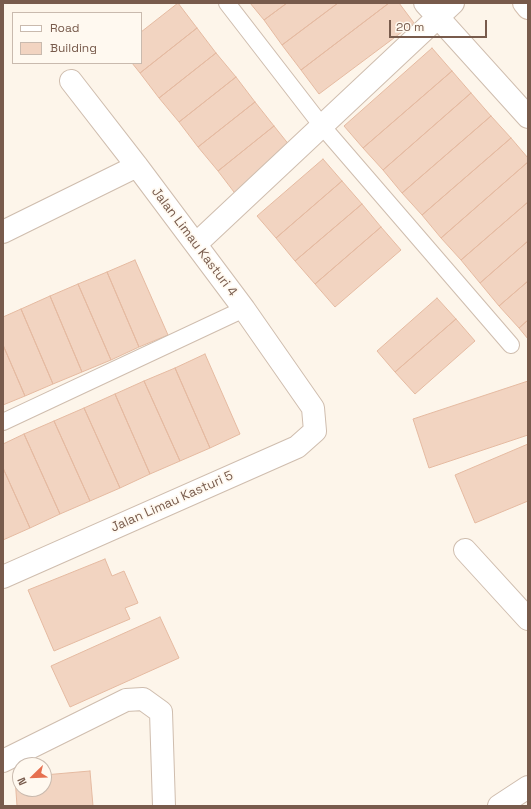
<!DOCTYPE html>
<style>
body{margin:0}
#map{position:relative;width:531px;height:809px;overflow:hidden;background:#fdf5ea;font-family:"Space Grotesk",sans-serif}
canvas{display:block}
.frame{position:absolute;inset:0;border:4px solid #785b4c;pointer-events:none}
.legend{position:absolute;left:12px;top:12px;width:130px;height:52px;box-sizing:border-box;background:#fff9f0;border:1px solid #c9baae;margin:0;padding:5px 7px;list-style:none;font-size:12px;color:#785b4c}
.legend li{display:flex;align-items:center;gap:8px;height:20px}
.legend b{width:20px;border:1px solid #c9baae}
.north{position:absolute;left:12px;top:757px;width:40px;height:40px;box-sizing:border-box;background:#fff9f0;border:1px solid #c9baae;border-radius:50%;rotate:247deg;font-size:11px;font-weight:700;line-height:16px;text-align:center;color:#785b4c}
.north::after{content:'';display:block;margin:auto;width:14px;height:18px;background:#e6704f;clip-path:polygon(50% 0,100% 100%,50% 72%,0 100%)}
.scale{position:absolute;left:389px;top:20px;width:98px;height:18px;box-sizing:border-box;border:2px solid #785b4c;border-top:0;padding-left:5px;font-size:12px;line-height:14px;white-space:nowrap;color:#785b4c;-webkit-text-stroke:3px #fff9f0;paint-order:stroke}
</style>
<div id="map">
<canvas width="531" height="809"></canvas>
<div class="frame"></div>
<ul class="legend">
<li><b style="height:5px;background:#fff"></b>Road</li>
<li><b style="height:11px;background:#f2d4c1"></b>Building</li>
</ul>
<div class="north">N</div>
<div class="scale">20 m</div>
</div>
<script>
const c = document.querySelector('canvas').getContext('2d');
c.lineJoin = 'round';
function paint(path, color) { c.fillStyle = color; c.fill(path, 'evenodd'); }
const toPath = rows => new Path2D(rows.map(r => 'M' + r).join(''));
function strokePath(path, color, width, dash) { c.strokeStyle = color; c.lineWidth = width; c.lineCap = dash ? 'butt' : 'round'; c.setLineDash(dash || []); c.stroke(path); }
function label(font, color, halo, rows, align = 'center') {
  c.font = font + ' "Space Grotesk",sans-serif'; c.lineWidth = 3.5; c.setLineDash([]); c.textBaseline = 'middle'; c.strokeStyle = halo; c.fillStyle = color; for (const [text, x, y, turn = 0] of rows) {
    c.save(); c.translate(x, y); c.rotate((+turn || 0) * Math.PI / 180); c.textAlign = isNaN(turn) ? turn : align; if (halo) c.strokeText(text, 0, 0); c.fillText(text, 0, 0); c.restore();
  }
}
const building = toPath([
 [178,3,197,28,140,73,132,63,141,63,141,32,178,3],
 [250,3,287,3,264,20,250,3],
 [287,3,338,3,282,45,264,20,287,3],
 [338,3,389,3,301,70,282,45,338,3],
 [389,3,399,3,414,23,319,94,301,70,389,3],
 [197,28,216,53,159,98,140,73,197,28],
 [432,48,452,71,363,148,344,126,432,48],
 [216,53,236,77,179,122,159,98,216,53],
 [452,71,471,93,383,170,363,148,452,71],
 [236,77,255,102,198,147,179,122,236,77],
 [471,93,491,116,402,193,383,170,471,93],
 [255,102,274,126,218,171,198,147,255,102],
 [491,116,511,138,422,215,402,193,491,116],
 [274,126,294,151,237,196,218,171,274,126],
 [511,138,528,158,528,162,441,238,422,215,511,138],
 [323,159,342,181,276,238,257,216,323,159],
 [528,162,528,202,461,260,441,238,528,162],
 [342,181,362,204,295,261,276,238,342,181],
 [528,202,528,241,480,283,461,260,528,202],
 [362,204,381,227,315,284,295,261,362,204],
 [381,227,401,250,335,307,315,284,381,227],
 [528,241,528,281,499,306,480,283,528,241],
 [135,260,168,335,139,347,107,272,135,260],
 [107,272,139,347,111,360,78,284,107,272],
 [528,281,528,320,519,328,499,306,528,281],
 [78,284,111,360,82,372,50,296,78,284],
 [50,296,82,372,53,384,21,309,50,296],
 [437,298,456,319,395,372,377,351,437,298],
 [21,309,53,384,25,396,3,345,3,317,21,309],
 [456,319,475,341,415,394,395,372,456,319],
 [528,320,528,339,519,328,528,320],
 [3,345,25,396,3,405,3,345],
 [205,354,240,434,210,448,175,368,205,354],
 [175,368,210,448,180,461,144,381,175,368],
 [144,381,180,461,150,474,115,394,144,381],
 [528,381,528,435,429,468,413,419,528,381],
 [115,394,150,474,120,488,84,408,115,394],
 [84,408,120,488,90,501,54,421,84,408],
 [54,421,90,501,60,514,24,434,54,421],
 [24,434,60,514,30,528,3,468,3,444,24,434],
 [528,444,528,501,475,523,455,475,528,444],
 [3,468,30,528,3,540,3,468],
 [105,559,112,576,124,571,138,603,125,608,130,619,54,651,28,590,105,559],
 [160,617,179,658,70,707,51,666,160,617],
 [90,771,93,806,17,806,15,777,20,777,20,789,44,789,44,775,90,771]
]);
const lane = toPath([
 [227,3,322,126,511,345],
 [3,422,244,309]
]);
const street = toPath([
 [425,3,528,117],
 [3,232,137,166],
 [196,244,453,3],
 [465,550,528,619],
 [3,577,297,447,315,431,313,408,244,309,137,166,71,81],
 [3,761,126,700,143,699,161,712,164,806],
 [499,806,528,787]
]);
const secondary = toPath([
 [524,3,528,8]
]);
const streetNames = [
 ["Jalan Limau Kasturi 4",194,242,53],
 ["Jalan Limau Kasturi 5",172,502,-24]
];
paint(building, '#f2d4c1');
strokePath(building, '#e5baa1', 1);
strokePath(lane, '#cfbdae', 18);
strokePath(street, '#cfbdae', 24);
strokePath(secondary, '#d5bfae', 24);
strokePath(lane, '#fff', 16);
strokePath(street, '#fff', 22);
strokePath(secondary, '#fff', 22);
label('13px', '#785b4c', '#fff9f0', streetNames);
</script>
